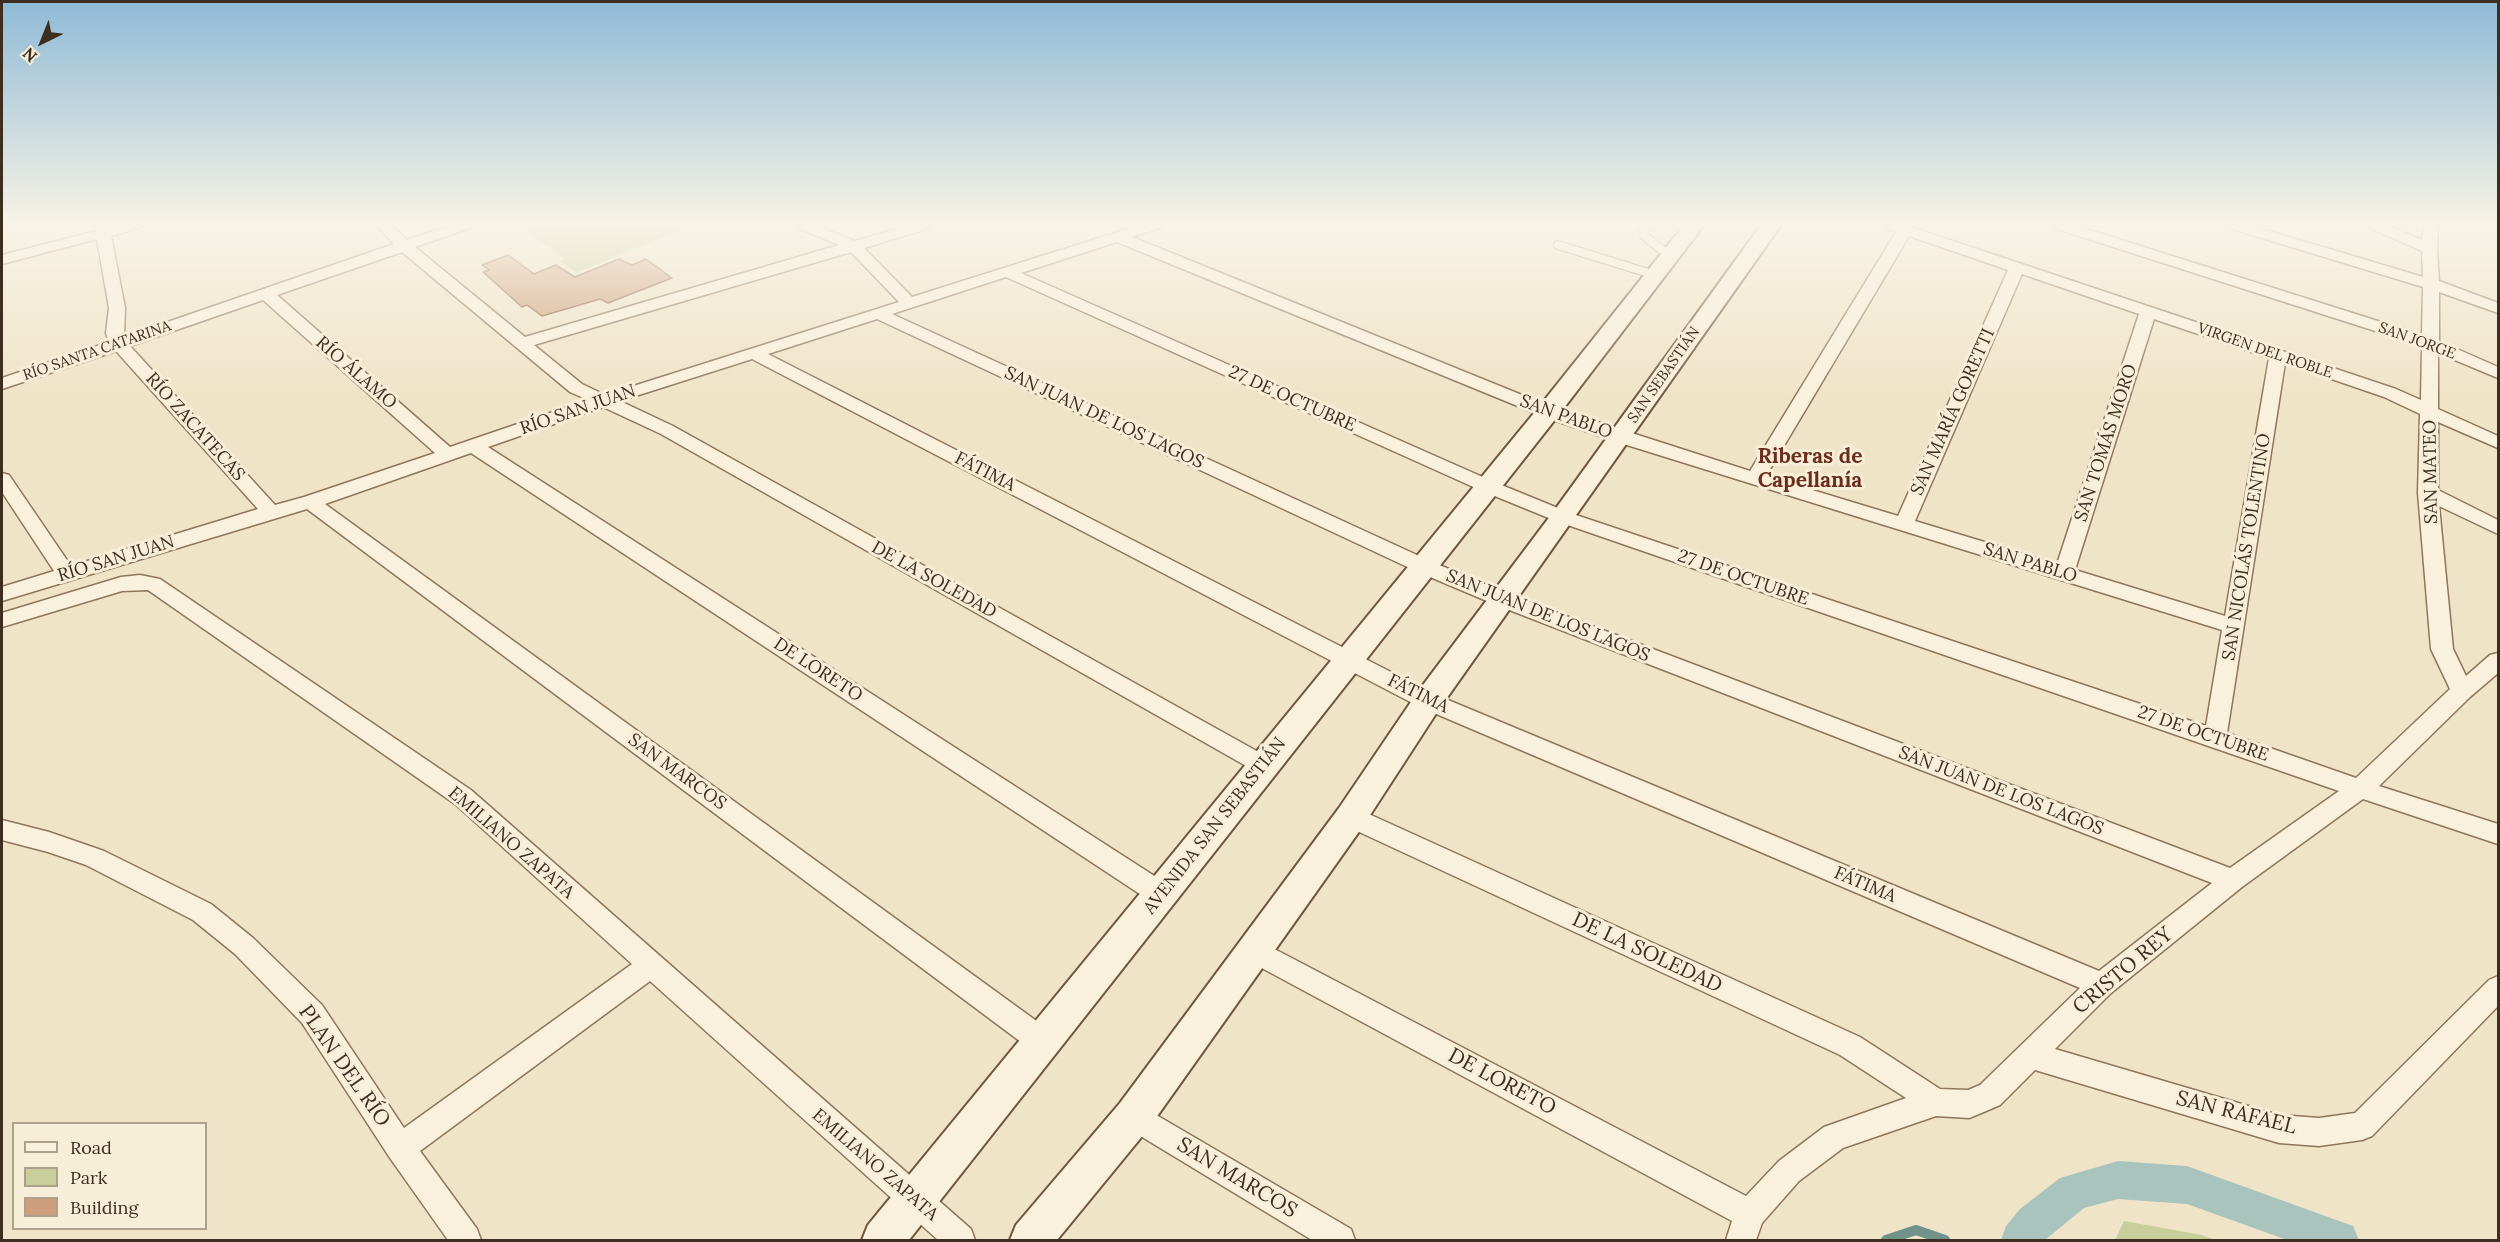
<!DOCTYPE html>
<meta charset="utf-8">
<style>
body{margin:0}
#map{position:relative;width:2500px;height:1242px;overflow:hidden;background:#f0e4c8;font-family:Lora,serif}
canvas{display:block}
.frame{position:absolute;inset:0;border:3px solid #3d2e20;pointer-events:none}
.legend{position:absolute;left:12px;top:1122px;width:195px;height:108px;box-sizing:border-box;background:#f7eed8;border:2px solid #ada18e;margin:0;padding:8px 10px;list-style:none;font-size:18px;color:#3d2e20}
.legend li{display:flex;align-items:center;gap:12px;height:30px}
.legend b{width:30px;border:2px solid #ada18e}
.north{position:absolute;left:12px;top:12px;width:60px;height:60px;-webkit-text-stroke:4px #f7eed8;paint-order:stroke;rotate:223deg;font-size:16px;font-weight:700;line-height:24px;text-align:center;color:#3d2e20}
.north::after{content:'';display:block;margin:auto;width:21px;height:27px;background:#3d2e20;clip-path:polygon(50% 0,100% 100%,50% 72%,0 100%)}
</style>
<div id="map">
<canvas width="2500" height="1242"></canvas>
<div class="frame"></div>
<ul class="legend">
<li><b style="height:8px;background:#faf1dc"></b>Road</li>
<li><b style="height:16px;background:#c9cf9b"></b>Park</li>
<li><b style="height:16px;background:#cf9f7d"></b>Building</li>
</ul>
<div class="north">N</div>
</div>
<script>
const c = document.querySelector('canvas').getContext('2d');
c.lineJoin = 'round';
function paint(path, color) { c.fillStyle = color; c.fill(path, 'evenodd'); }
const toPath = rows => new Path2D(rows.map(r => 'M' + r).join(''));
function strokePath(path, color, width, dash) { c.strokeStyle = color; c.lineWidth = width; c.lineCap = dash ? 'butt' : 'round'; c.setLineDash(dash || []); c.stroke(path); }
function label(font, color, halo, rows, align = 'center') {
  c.font = font + ' Lora,serif'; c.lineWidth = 6; c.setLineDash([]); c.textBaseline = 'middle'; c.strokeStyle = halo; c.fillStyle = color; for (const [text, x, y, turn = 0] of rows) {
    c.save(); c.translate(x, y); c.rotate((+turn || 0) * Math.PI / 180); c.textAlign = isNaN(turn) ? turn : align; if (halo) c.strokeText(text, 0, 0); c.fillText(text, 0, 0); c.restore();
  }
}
const green = toPath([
 [518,225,692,225,576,273,561,261,565,259],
 [2124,1221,2202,1235,2215,1240,2115,1240]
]);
const stream = toPath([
 [1886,1240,1916,1230,1945,1240]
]);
const canal = toPath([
 [2118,1161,2187,1166,2353,1226,2359,1240,2287,1240,2187,1204,2118,1199,2084,1208,2045,1240,2001,1240,2006,1226,2020,1209,2060,1178,2118,1161]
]);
const building = toPath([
 [508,255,534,274,556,265,575,277,619,259,632,265,646,259,672,278,608,303,600,299,542,316,527,305,522,307,483,272,489,270,482,265,508,255]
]);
const lane = toPath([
 [1650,225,1643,231,1643,235,1670,256],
 [1558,245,1655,275]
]);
const street = toPath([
 [95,225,109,225,110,227,141,225,139,228,111,236,125,308,124,337,394,244,376,225,391,225,407,240,451,225,472,225,470,228,415,247,525,337,839,245,798,228,796,225,815,225,855,241,910,225,932,225,930,228,864,248,912,297,1140,225,1162,225,1160,228,1132,237,1554,408,1750,471,1896,232,1886,228,1884,225,1905,225,2396,389,2421,400,2422,346,2054,228,2052,225,2074,225,2422,335,2423,287,2229,228,2227,225,2249,225,2423,277,2422,251,2370,228,2368,225,2387,225,2422,240,2424,225,2438,225,2437,249,2439,281,2498,303,2498,313,2439,292,2439,341,2498,367,2498,378,2438,353,2438,409,2498,436,2498,448,2438,422,2438,490,2498,520,2498,534,2439,506,2453,649,2466,676,2490,655,2498,653,2498,673,2470,697,2379,786,2498,824,2498,844,2363,799,2242,887,2111,993,2055,1049,2279,1115,2319,1118,2355,1113,2489,980,2498,976,2498,1006,2372,1136,2362,1140,2319,1146,2279,1143,2035,1070,2000,1105,1979,1114,1969,1118,1936,1116,1843,1148,1799,1181,1762,1223,1756,1240,1726,1240,1732,1221,1245,959,1241,951,1245,943,1254,940,1263,943,1746,1196,1779,1161,1824,1127,1906,1098,1840,1055,1342,824,1339,817,1342,810,1351,807,1360,810,1860,1037,1940,1089,1968,1090,1980,1085,2080,988,1420,707,752,359,620,401,673,426,1271,759,1275,765,1271,771,1263,774,1255,771,661,434,603,407,488,447,1170,886,1174,894,1170,902,1161,905,1152,902,471,453,325,504,1053,1033,1057,1042,1053,1051,1043,1055,1033,1051,307,509,2,601,2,587,54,571,2,492,2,473,9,475,71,566,258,509,116,351,2,389,2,378,109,342,106,333,109,308,97,239,2,264,2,255,96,231,95,225],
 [1909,236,2008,270,1898,516,1766,476,1909,236],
 [1117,242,1542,416,1614,441,2222,630,2206,726,1570,513,1494,482,1021,273,1117,242],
 [402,252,570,392,588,400,450,447,277,295,402,252],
 [851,252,899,302,605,395,582,384,534,345,851,252],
 [2022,274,2139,314,2057,564,1915,521,2022,274],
 [1006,277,1480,490,1556,521,2339,791,2230,868,1508,594,1430,561,892,314,1006,277],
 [263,300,435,453,304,497,275,505,130,346,263,300],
 [877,319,1416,571,1494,604,2212,883,2099,971,1436,695,768,354,877,319],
 [2154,319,2269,358,2225,616,2075,570,2154,319],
 [2285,363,2384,397,2420,414,2418,493,2431,649,2450,689,2356,778,2227,733,2285,363],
 [140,575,160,579,471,790,971,1229,975,1240,938,1240,650,981,420,1151,477,1229,481,1240,448,1240,390,1158,302,1023,235,954,193,920,86,865,48,852,2,840,2,820,49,832,104,851,211,904,253,938,322,1005,404,1128,632,964,455,804,148,590,122,591,2,627,2,613,121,577,140,575],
 [1134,1102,1351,1229,1355,1240,1312,1240,1124,1126,1120,1116,1124,1106,1134,1102]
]);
const secondary = toPath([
 [1684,225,1704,225,1557,417,909,1240,862,1240,868,1225,1539,407,1684,225],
 [1761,225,1781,225,1439,709,1363,826,1148,1129,1057,1240,1010,1240,1016,1225,1120,1103,1339,808,1417,693,1554,511,1761,225]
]);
const farStreetnames = [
 ["SAN JORGE",2417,341,20],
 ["RÍO SANTA CATARINA",97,351,-19],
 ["VIRGEN DEL ROBLE",2265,351,19],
 ["SAN SEBASTIÁN",1664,375,-55]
];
const streetNames = [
 ["RÍO ÁLAMO",356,373,41],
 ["27 DE OCTUBRE",1292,399,24],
 ["RÍO SAN JUAN",578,410,-19],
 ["SAN MARÍA GORETTI",1953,412,-66],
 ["SAN PABLO",1566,417,20],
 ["SAN JUAN DE LOS LAGOS",1104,418,25],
 ["RÍO ZACATECAS",195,427,48],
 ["SAN TOMÁS MORO",2106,443,-72],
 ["FÁTIMA",985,472,27],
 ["SAN MATEO",2431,472,-91],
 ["SAN NICOLÁS TOLENTINO",2247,547,-81],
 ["RÍO SAN JUAN",116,559,-17],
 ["SAN PABLO",2030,563,17],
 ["27 DE OCTUBRE",1743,578,19],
 ["DE LA SOLEDAD",934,580,29],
 ["SAN JUAN DE LOS LAGOS",1548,616,22],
 ["DE LORETO",818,670,33],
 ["FÁTIMA",1418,694,26],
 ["27 DE OCTUBRE",2203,734,19],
 ["SAN MARCOS",677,772,36],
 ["SAN JUAN DE LOS LAGOS",2001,791,21],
 ["AVENIDA SAN SEBASTIÁN",1215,826,-52],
 ["EMILIANO ZAPATA",511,843,41],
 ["FÁTIMA",1865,885,23],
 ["EMILIANO ZAPATA",875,1165,41]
];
const quarterNames = [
 ["Riberas de",1810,457],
 ["Capellanía",1810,481]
];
const nearStreetnames = [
 ["DE LA SOLEDAD",1647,953,25],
 ["CRISTO REY",2123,971,-40],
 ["PLAN DEL RÍO",344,1066,55],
 ["DE LORETO",1502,1082,28],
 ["SAN RAFAEL",2236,1113,14],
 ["SAN MARCOS",1237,1178,31]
];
paint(green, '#c9cf9b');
strokePath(stream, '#6f938a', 10);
paint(canal, '#a9c4bc');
paint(building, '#cf9f7d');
strokePath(building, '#8d5f41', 1.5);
strokePath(lane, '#8d765c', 10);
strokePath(street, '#8d765c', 3);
strokePath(secondary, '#6f573f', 4);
strokePath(lane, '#faf1dc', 8);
paint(street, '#faf1dc');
paint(secondary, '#faf1dc');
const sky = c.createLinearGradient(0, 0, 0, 399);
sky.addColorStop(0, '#8fbad6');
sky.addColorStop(0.56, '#f8f3e6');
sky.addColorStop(1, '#f8f3e600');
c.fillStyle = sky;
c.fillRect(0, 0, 2500, 399);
label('15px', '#3d2e20', '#f7eed8', farStreetnames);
label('18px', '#3d2e20', '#f7eed8', streetNames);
label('bold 21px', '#6b2e1e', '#f7eed8', quarterNames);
label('21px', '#3d2e20', '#f7eed8', nearStreetnames);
</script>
